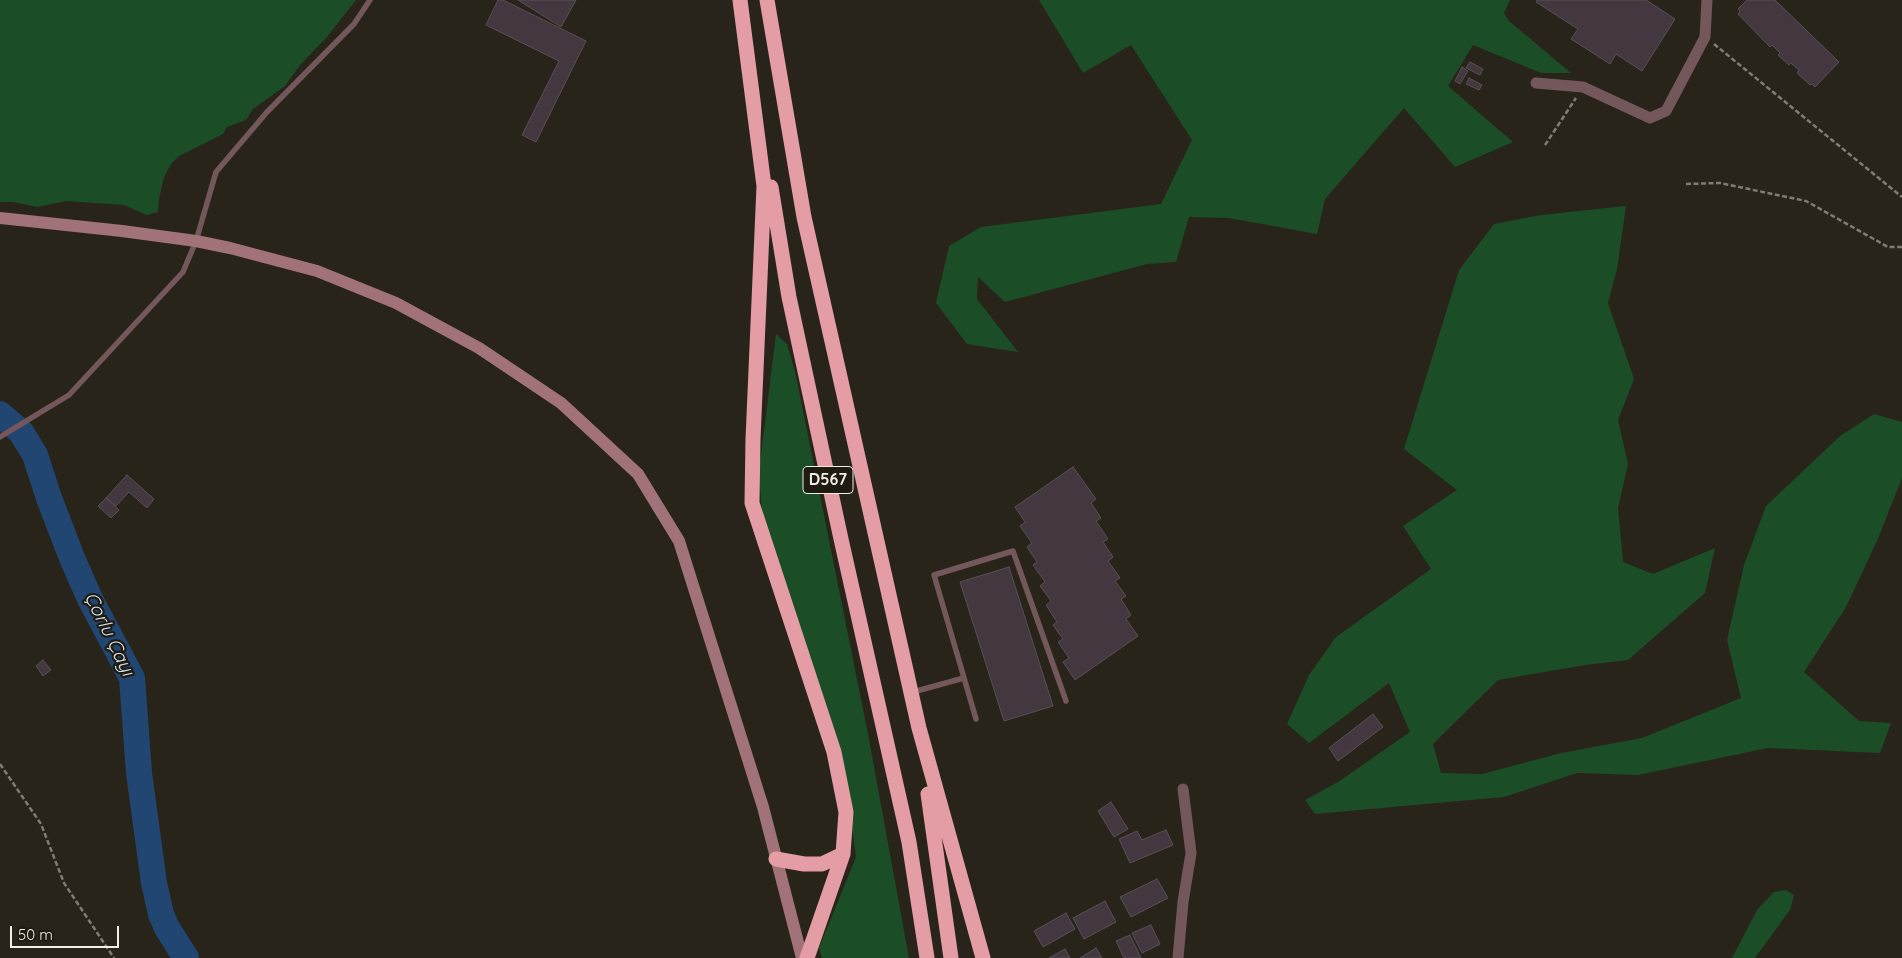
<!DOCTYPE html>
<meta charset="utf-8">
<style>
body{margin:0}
#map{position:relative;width:1902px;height:958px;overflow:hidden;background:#28241a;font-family:Quicksand,sans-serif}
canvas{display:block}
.scale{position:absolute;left:10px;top:926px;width:109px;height:22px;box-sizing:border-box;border:2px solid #f1eee7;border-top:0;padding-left:6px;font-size:15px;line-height:18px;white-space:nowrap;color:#f1eee7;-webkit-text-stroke:4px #1f1b11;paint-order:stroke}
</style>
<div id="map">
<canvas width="1902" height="958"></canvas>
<div class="scale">50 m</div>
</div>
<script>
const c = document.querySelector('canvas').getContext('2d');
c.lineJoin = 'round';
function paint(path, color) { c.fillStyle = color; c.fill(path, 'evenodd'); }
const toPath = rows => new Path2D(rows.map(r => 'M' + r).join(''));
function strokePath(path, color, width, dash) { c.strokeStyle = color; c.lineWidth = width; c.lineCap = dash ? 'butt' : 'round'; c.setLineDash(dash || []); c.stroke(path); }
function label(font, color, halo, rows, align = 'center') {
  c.font = font + ' Quicksand,sans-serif'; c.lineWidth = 4.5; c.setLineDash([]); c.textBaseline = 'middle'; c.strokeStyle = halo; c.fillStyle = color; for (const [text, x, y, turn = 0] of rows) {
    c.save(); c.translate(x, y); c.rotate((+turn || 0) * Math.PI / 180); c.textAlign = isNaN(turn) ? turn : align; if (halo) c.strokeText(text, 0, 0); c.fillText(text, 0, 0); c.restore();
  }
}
const green = toPath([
 [0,0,356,0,327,37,300,65,285,86,253,109,246,120,227,127,223,134,179,156,171,164,164,177,159,199,158,212,147,215,124,205,66,201,37,207,13,202,0,202],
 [1039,0,1510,0,1504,13,1509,21,1571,73,1541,73,1473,45,1448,86,1513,142,1455,167,1404,108,1325,199,1317,234,1229,218,1189,217,1176,262,1147,264,1005,302,978,277,977,299,1018,352,967,344,936,303,949,246,981,227,1161,204,1192,140,1131,45,1083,73],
 [1626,206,1617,269,1608,303,1634,379,1618,420,1628,464,1618,508,1623,562,1653,574,1715,548,1705,593,1628,660,1585,665,1498,680,1433,744,1441,773,1482,774,1561,753,1642,738,1741,698,1727,640,1744,565,1766,506,1840,436,1874,414,1902,422,1902,478,1877,541,1846,607,1804,672,1859,721,1891,723,1880,753,1768,748,1638,775,1577,773,1504,797,1315,814,1305,800,1338,782,1410,732,1389,683,1309,743,1287,724,1309,675,1336,637,1431,569,1403,526,1457,490,1404,449,1459,270,1494,224,1541,215],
 [776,334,787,344,795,371,868,734,909,958,822,958,819,948,856,857,851,820,762,516,759,471],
 [1786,890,1794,895,1790,910,1755,958,1732,958,1757,910,1774,892]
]);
const river = toPath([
 [0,414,21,432,35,455,49,498,72,558,90,599,132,678,139,773,154,883,161,914,167,928,186,958]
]);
const building = toPath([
 [498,0,503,0,586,41,536,142,522,135,559,61,486,25,498,0],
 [518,0,576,0,561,27,518,0],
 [1537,0,1646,0,1675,19,1642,71,1616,54,1610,64,1571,39,1578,29,1536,2,1537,0],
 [1747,0,1775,0,1839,62,1815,87,1812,84,1810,85,1797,73,1799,70,1791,63,1789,65,1778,55,1780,53,1772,45,1770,47,1738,14,1740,11,1738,9,1747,0],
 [1470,62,1483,69,1480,75,1466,68,1470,62],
 [1462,67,1468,71,1460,84,1455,81,1462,67],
 [1469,78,1482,85,1479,90,1466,84,1469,78],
 [1073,467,1096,499,1091,503,1101,518,1096,521,1108,539,1103,542,1113,557,1108,561,1120,578,1115,581,1126,596,1121,599,1131,615,1126,619,1138,636,1075,680,1063,662,1069,658,1058,642,1063,639,1053,625,1057,622,1046,605,1051,601,1040,586,1045,582,1033,565,1037,562,1027,547,1032,543,1020,526,1025,522,1015,507,1073,467],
 [127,475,154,499,147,508,129,492,116,506,106,498,127,475],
 [106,498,119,510,111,518,98,506,106,498],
 [1009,567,1053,706,1004,721,960,582,1009,567],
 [43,660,51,670,43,676,36,666,43,660],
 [1373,714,1383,727,1338,761,1329,748,1373,714],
 [1111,802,1128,829,1114,837,1098,811,1111,802],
 [1166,830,1173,845,1130,863,1119,839,1137,831,1142,840,1166,830],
 [1157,879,1168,898,1131,917,1120,897,1157,879],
 [1105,901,1116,922,1084,939,1073,918,1105,901],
 [1066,913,1075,929,1043,947,1034,931,1066,913],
 [1151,925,1160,944,1142,953,1132,933,1151,925],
 [1130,935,1141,958,1124,958,1116,941,1130,935],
 [1096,948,1102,958,1080,958,1096,948],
 [1065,949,1070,958,1049,958,1065,949]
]);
const path = toPath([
 [1714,44,1902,197],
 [1545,145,1576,98],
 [1686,184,1720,183,1806,201,1888,247,1902,247],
 [0,764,41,824,64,883,114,958]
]);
const lane = toPath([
 [0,437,69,395,183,272,196,241,216,172,267,112,354,24,370,0],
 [913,692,964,678],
 [976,719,934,575,1013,551,1066,701]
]);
const street = toPath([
 [1536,83,1583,87,1650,118,1666,111,1705,37,1707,0],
 [1178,958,1183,902,1191,853,1183,789]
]);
const secondary = toPath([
 [0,218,122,231,196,241,230,248,317,271,396,303,479,348,561,403,638,474,679,541,763,807,802,958]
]);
const highway = toPath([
 [740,0,764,186,753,439,752,503,834,752,846,812,843,854,807,958],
 [767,0,804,217,919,728,983,958],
 [771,187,789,297,841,539,909,842,927,958],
 [928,794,951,958],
 [776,859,804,864,822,864,843,854]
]);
const shields = [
 [828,480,50]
];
const shieldNames = [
 ["D567",828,480]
];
const waterNames = [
 ["Çorlu Çayı",109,634,64]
];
paint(green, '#1b4e27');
strokePath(river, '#204671', 26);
paint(building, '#43383f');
strokePath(building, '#5a4f56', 1);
strokePath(path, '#807c74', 2.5, [5, 2.5]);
strokePath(lane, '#74575a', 5.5);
strokePath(street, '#74575a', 11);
strokePath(secondary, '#a17378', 12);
strokePath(highway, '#e49da4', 15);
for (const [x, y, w] of shields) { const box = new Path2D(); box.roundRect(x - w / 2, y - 13.5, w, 27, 4); c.fillStyle = '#1f1b11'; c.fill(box); strokePath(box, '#f1eee7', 1); }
label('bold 16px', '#f1eee7', null, shieldNames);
label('italic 19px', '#d7e2f0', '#1f1b11', waterNames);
</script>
